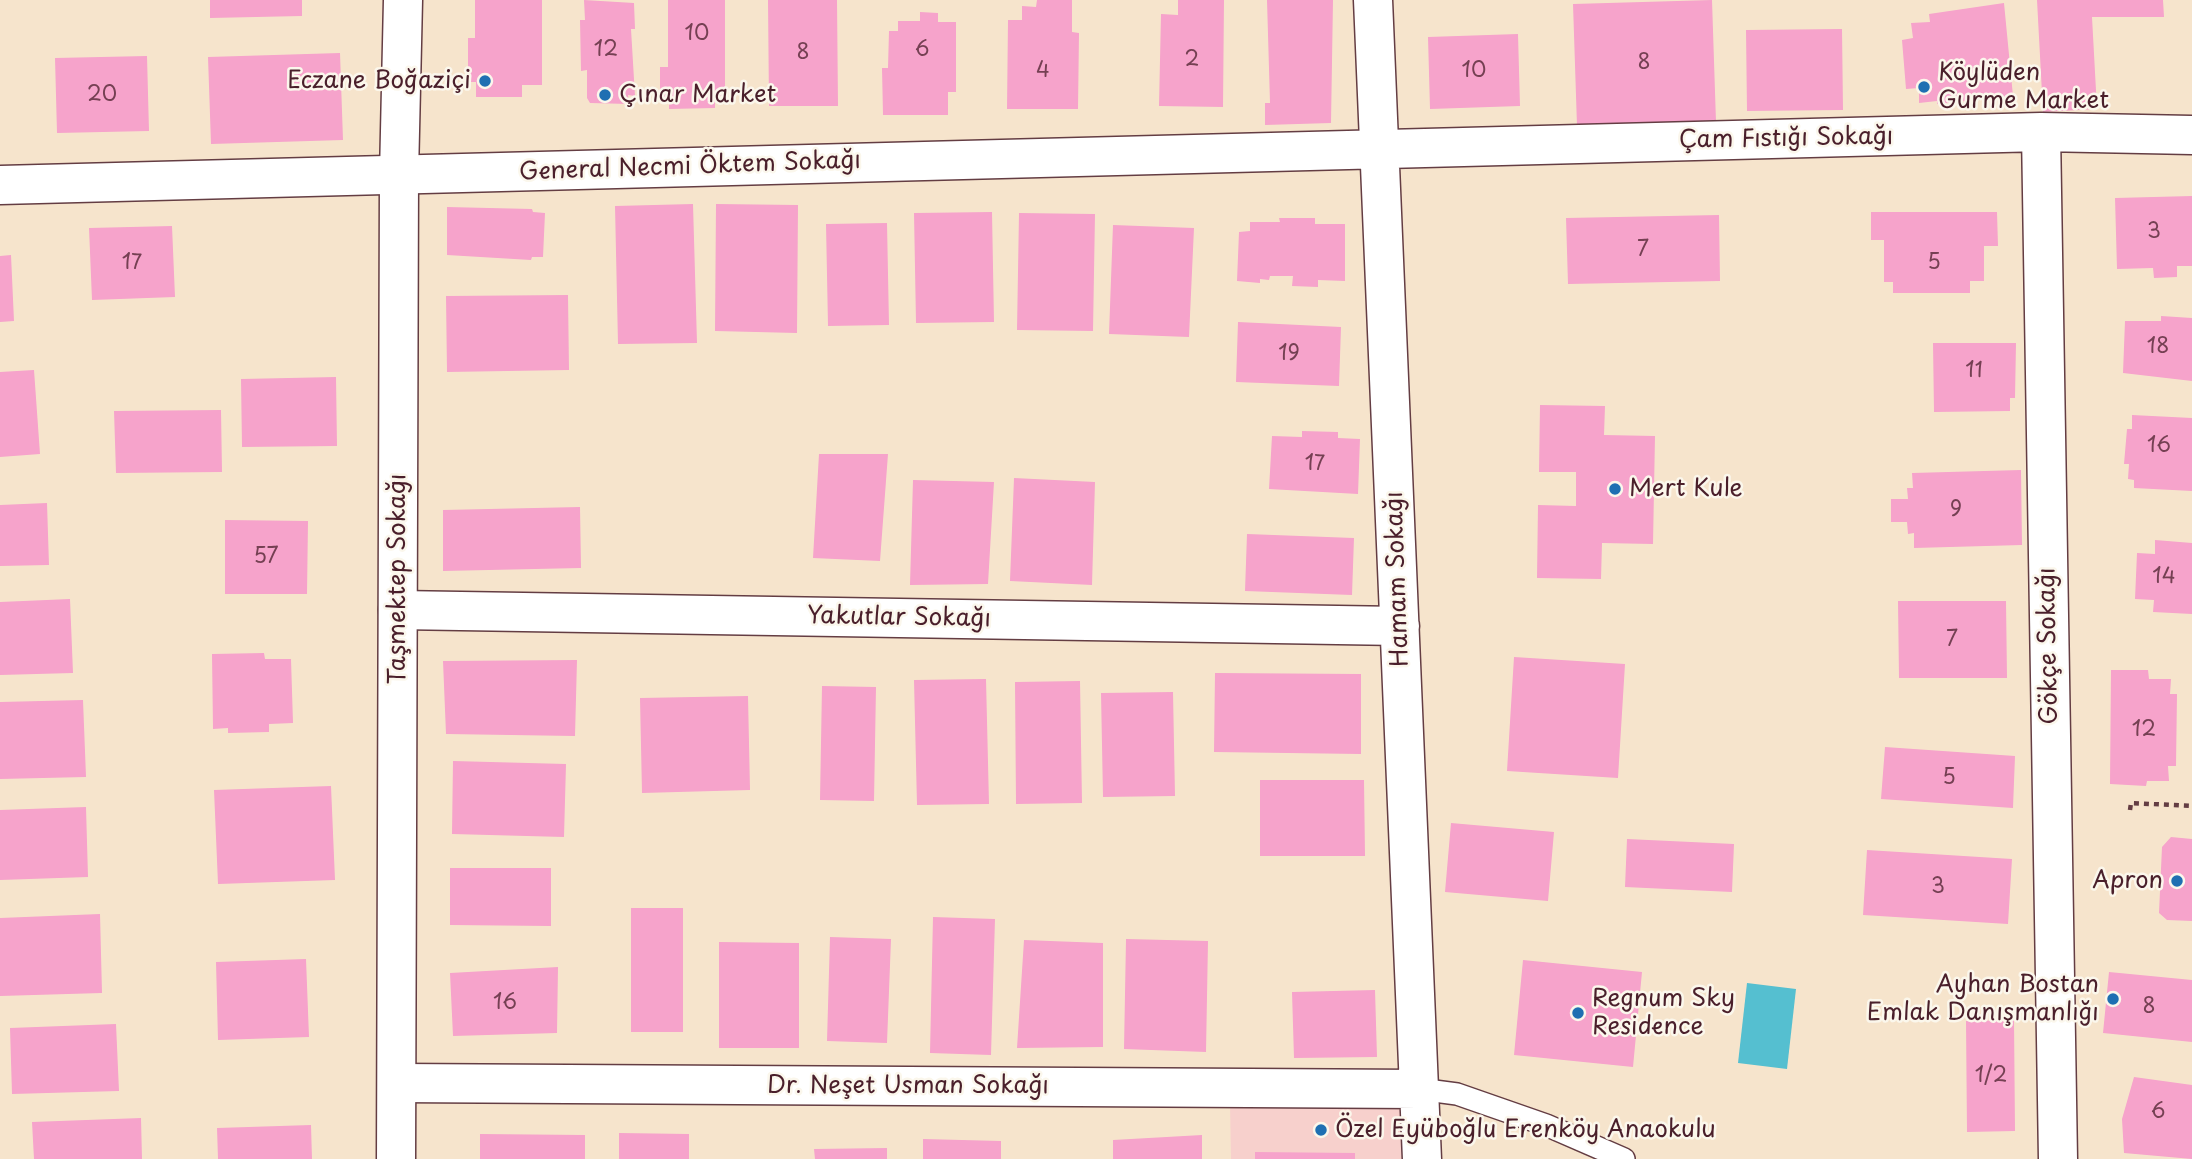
<!DOCTYPE html>
<meta charset="utf-8">
<style>
body{margin:0}
canvas{display:block;background:#f6e4cc}
</style>
<canvas width="2192" height="1159"></canvas>
<script>
const c = document.querySelector('canvas').getContext('2d');
c.lineJoin = 'round';
function paint(path, color) { c.fillStyle = color; c.fill(path, 'evenodd'); }
const toPath = rows => new Path2D(rows.map(r => 'M' + r).join(''));
function strokePath(path, color, width, dash) { c.strokeStyle = color; c.lineWidth = width; c.lineCap = dash ? 'butt' : 'round'; c.setLineDash(dash || []); c.stroke(path); }
function label(font, color, halo, rows, align = 'center') {
  c.font = font + ' "Playpen Sans",sans-serif'; c.lineWidth = 5; c.setLineDash([]); c.textBaseline = 'middle'; c.strokeStyle = halo; c.fillStyle = color; for (const [text, x, y, turn = 0] of rows) {
    c.save(); c.translate(x, y); c.rotate((+turn || 0) * Math.PI / 180); c.textAlign = isNaN(turn) ? turn : align; if (halo) c.strokeText(text, 0, 0); c.fillText(text, 0, 0); c.restore();
  }
}
const built = toPath([
 [1411,1099,1412,1159,1231,1159,1230,1101]
]);
const water = toPath([
 [1747,983,1796,989,1787,1069,1738,1063]
]);
const building = toPath([
 [210,0,302,0,302,16,210,18],
 [475,0,542,0,542,85,522,85,522,97,476,97,476,82,468,82,468,38,475,38],
 [584,0,634,3,635,29,631,29,635,96,628,95,629,104,590,103,587,98,587,70,581,71,580,20,585,20],
 [668,0,725,0,725,96,715,96,715,108,669,109,669,101,660,100,660,67,668,67],
 [768,0,837,0,838,106,769,106],
 [1037,0,1072,0,1072,32,1079,33,1078,109,1007,109,1008,20,1022,20,1022,6,1036,7],
 [1178,0,1224,0,1223,107,1159,106,1161,14,1178,15],
 [1267,0,1333,0,1331,123,1265,125,1265,103,1270,103],
 [1712,0,1716,122,1577,126,1573,4],
 [2037,0,2163,0,2164,17,2092,17,2097,109,2043,112],
 [2004,3,2013,96,1937,104,1937,101,1919,103,1919,88,1906,89,1902,40,1913,38,1911,23,1930,22,1929,14],
 [920,12,938,13,938,22,956,22,956,92,948,92,948,115,883,115,882,68,888,68,889,31,898,31,898,21,920,21],
 [1842,29,1843,110,1747,111,1746,30],
 [1518,34,1520,106,1430,109,1428,37],
 [340,53,343,140,211,144,208,57],
 [147,56,149,131,57,133,55,58],
 [2192,196,2192,266,2177,266,2177,277,2154,278,2153,268,2117,269,2115,198],
 [693,204,697,343,618,344,615,206],
 [716,204,798,205,797,333,715,331],
 [447,207,532,209,533,212,545,213,543,257,532,257,531,260,447,255],
 [992,212,994,322,916,323,914,213],
 [1871,212,1997,212,1998,246,1984,246,1984,281,1970,281,1970,293,1893,293,1893,282,1884,282,1884,240,1871,240],
 [1019,213,1095,214,1093,331,1017,330],
 [1719,215,1720,281,1568,284,1566,218],
 [1279,218,1315,218,1315,224,1345,224,1345,281,1318,280,1318,287,1292,286,1293,276,1270,276,1269,280,1260,279,1260,283,1237,281,1239,232,1250,231,1250,222,1280,222],
 [887,223,889,325,828,326,826,224],
 [1113,225,1194,228,1189,337,1109,334],
 [172,226,175,297,92,300,89,228],
 [11,255,14,321,0,322,0,256],
 [568,295,569,370,447,372,446,296],
 [2161,316,2192,318,2192,381,2123,373,2125,321,2161,321],
 [1238,322,1341,327,1339,386,1236,382],
 [1933,343,2016,343,2015,398,2010,398,2010,411,1934,412],
 [34,370,40,454,0,457,0,372],
 [336,377,337,446,242,447,241,379],
 [1540,405,1605,406,1604,435,1655,436,1653,544,1602,543,1601,579,1537,578,1538,505,1576,506,1576,472,1539,472],
 [221,410,222,472,116,473,114,411],
 [2132,415,2192,418,2192,491,2134,488,2134,480,2128,479,2129,464,2124,464,2127,429,2132,429],
 [1302,431,1338,432,1338,438,1360,439,1358,494,1269,489,1272,436,1302,437],
 [819,454,888,454,880,561,813,558],
 [2021,470,2022,545,1914,548,1914,533,1908,534,1907,522,1891,522,1891,499,1908,499,1907,488,1913,488,1912,473],
 [1014,478,1095,482,1092,585,1010,581],
 [913,480,994,482,988,584,910,585],
 [47,503,49,565,0,566,0,505],
 [580,507,581,568,443,571,443,510],
 [225,520,308,521,307,594,225,594],
 [1247,534,1354,538,1352,595,1245,591],
 [2155,540,2192,543,2192,614,2153,612,2154,600,2135,599,2137,553,2155,554],
 [70,599,73,673,0,675,0,602],
 [1898,601,2006,601,2007,678,1899,678],
 [264,653,265,659,291,659,293,723,269,724,269,732,228,733,228,728,213,729,212,654],
 [1514,657,1625,664,1618,778,1507,771],
 [577,660,575,736,446,734,443,661],
 [2111,670,2148,670,2149,679,2171,679,2170,694,2177,694,2176,766,2168,766,2169,781,2147,781,2146,786,2110,784],
 [1215,673,1361,674,1361,754,1214,752],
 [986,679,989,804,917,805,914,680],
 [1080,681,1082,803,1016,804,1015,682],
 [822,686,876,687,874,801,820,800],
 [1173,692,1175,796,1103,797,1101,693],
 [748,696,750,790,642,793,640,698],
 [83,700,86,777,0,779,0,702],
 [1885,747,2015,756,2013,808,1881,799],
 [453,761,566,764,564,837,452,834],
 [1260,780,1364,780,1365,856,1260,856],
 [331,786,335,880,218,884,214,790],
 [86,807,88,877,0,880,0,810],
 [1451,823,1554,832,1548,901,1445,892],
 [2171,837,2192,839,2192,921,2167,920,2159,913,2162,847],
 [1627,839,1734,844,1732,892,1625,887],
 [1867,850,2012,859,2008,924,1863,915],
 [450,868,551,868,551,926,450,925],
 [631,908,683,908,683,1032,631,1032],
 [100,914,102,993,0,996,0,918],
 [933,917,995,919,991,1055,930,1053],
 [830,937,891,939,887,1043,827,1041],
 [1126,939,1208,941,1206,1052,1124,1049],
 [1024,940,1103,943,1103,1047,1017,1048],
 [719,942,799,943,799,1048,719,1048],
 [306,959,309,1037,218,1040,216,962],
 [1523,960,1642,972,1633,1067,1514,1055],
 [558,967,557,1033,453,1036,450,973],
 [2109,972,2192,980,2192,1042,2103,1033],
 [1375,990,1377,1057,1294,1058,1292,992],
 [2014,1020,2015,1131,1967,1132,1966,1021],
 [116,1024,119,1091,12,1094,10,1028],
 [2134,1077,2192,1085,2192,1159,2124,1153,2122,1119],
 [141,1118,142,1159,34,1159,32,1122],
 [311,1125,312,1159,218,1159,217,1128],
 [619,1133,689,1134,689,1159,619,1159],
 [480,1134,585,1135,585,1159,480,1159],
 [1202,1135,1202,1159,1113,1159,1113,1140],
 [923,1139,1001,1141,1001,1159,923,1159],
 [887,1148,887,1159,815,1159,814,1149],
 [1255,1152,1355,1153,1355,1159,1255,1159]
]);
const path = toPath([
 [2130,810,2131,803,2192,806]
]);
const service = toPath([
 [1419,1089,1457,1094,1546,1125,1624,1159]
]);
const minor = toPath([
 [1373,0,1422,1159],
 [2041,132,2058,1159],
 [0,185,2041,132,2192,135],
 [398,610,1400,626],
 [397,1083,1419,1089]
]);
const tertiary = toPath([
 [396,1159,399,175,403,0]
]);
const markers = [
 [485,81,7,"#1f6fb2"],
 [1924,87,7,"#1f6fb2"],
 [605,95,7,"#1f6fb2"],
 [1615,489,7,"#1f6fb2"],
 [2177,881,7,"#1f6fb2"],
 [2113,999,7,"#1f6fb2"],
 [1578,1013,7,"#1f6fb2"],
 [1321,1130,7,"#1f6fb2"]
];
const numberNames = [
 ["10",697,34],
 ["12",606,50],
 ["6",922,50],
 ["8",803,53],
 ["2",1192,60],
 ["8",1644,63],
 ["4",1043,71],
 ["10",1474,71],
 ["20",102,95],
 ["3",2154,232],
 ["7",1643,250],
 ["17",132,263],
 ["5",1934,263],
 ["18",2158,347],
 ["19",1289,354],
 ["11",1974,371],
 ["16",2159,446],
 ["17",1315,464],
 ["9",1956,510],
 ["57",266,557],
 ["14",2164,577],
 ["7",1952,640],
 ["12",2144,730],
 ["5",1949,778],
 ["3",1938,887],
 ["16",505,1003],
 ["8",2149,1007],
 ["1/2",1991,1076],
 ["6",2158,1112]
];
const poiNames = [
 ["Köylüden",1938,73],
 ["Gurme Market",1938,101],
 ["Eczane Boğaziçi",471,81,"right"],
 ["Çınar Market",619,95],
 ["Mert Kule",1629,489],
 ["Apron",2163,881,"right"],
 ["Ayhan Bostan",2099,985,"right"],
 ["Emlak Danışmanlığı",2099,1013,"right"],
 ["Regnum Sky",1592,999],
 ["Residence",1592,1027],
 ["Özel Eyüboğlu Erenköy Anaokulu",1335,1130]
];
const streetNames = [
 ["Çam Fıstığı Sokağı",1786,139,-1],
 ["General Necmi Öktem Sokağı",690,167,-2],
 ["Taşmektep Sokağı",398,579,-90],
 ["Hamam Sokağı",1398,579,-92],
 ["Yakutlar Sokağı",899,618,1],
 ["Gökçe Sokağı",2049,646,-91],
 ["Dr. Neşet Usman Sokağı",908,1086]
];
paint(built, '#f7d0cc');
paint(water, '#55bfd0');
paint(building, '#f6a3cb');
strokePath(service, '#643d43', 24);
strokePath(minor, '#643d43', 41);
strokePath(tertiary, '#643d43', 41);
strokePath(path, '#643d43', 4.5, [5, 5]);
strokePath(service, '#fff', 21);
strokePath(minor, '#fff', 38);
strokePath(tertiary, '#fff', 38);
for (const [x, y, r, color] of markers) { const dot = new Path2D(); dot.arc(x, y, r, 0, 2 * Math.PI); c.fillStyle = color; c.fill(dot); strokePath(dot, '#fbf7ec', 2.5); }
label('21px', '#754053', null, numberNames);
label('24px', '#4a1f2b', '#fbf7ec', poiNames, 'left');
label('24px', '#4a1f2b', '#fbf7ec', streetNames);
</script>
